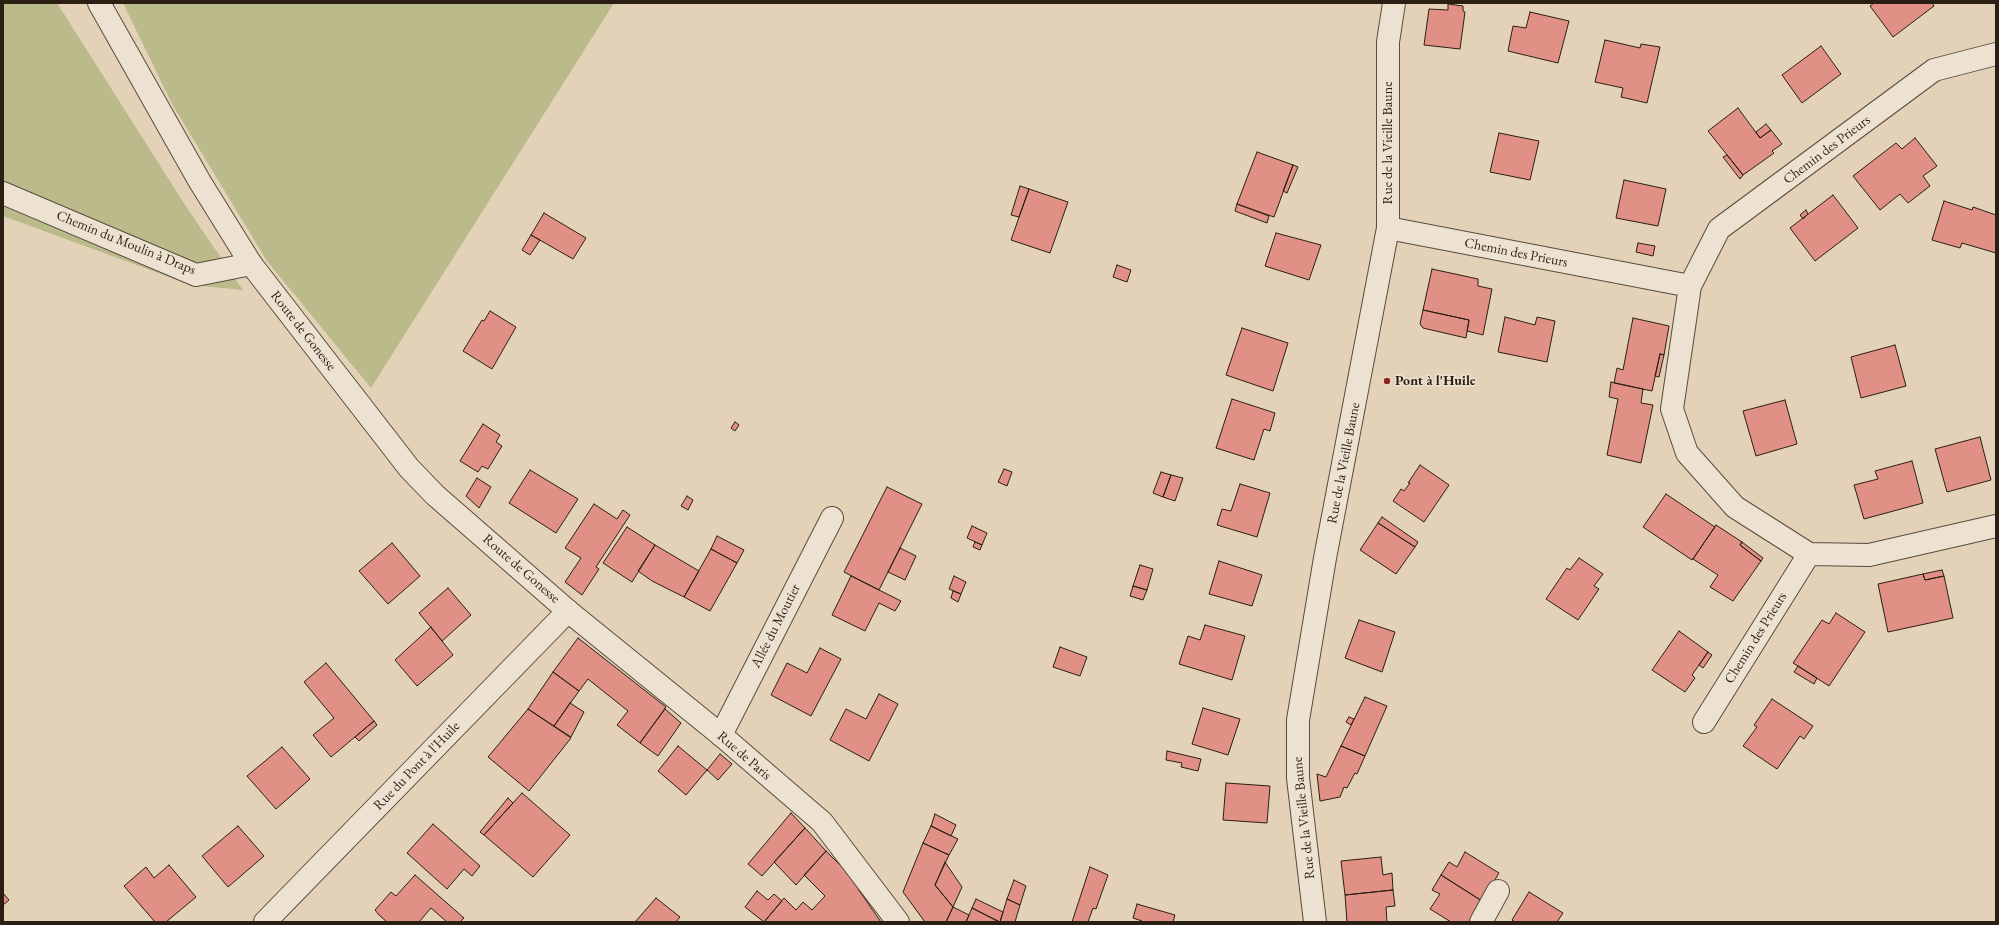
<!DOCTYPE html>
<meta charset="utf-8">
<style>
body{margin:0}
#map{position:relative;width:1999px;height:925px;overflow:hidden;background:#e3d2b8;font-family:"EB Garamond",serif}
canvas{display:block}
.frame{position:absolute;inset:0;border:4px solid #2b1f14;pointer-events:none}
</style>
<div id="map">
<canvas width="1999" height="925"></canvas>
<div class="frame"></div>
</div>
<script>
const c = document.querySelector('canvas').getContext('2d');
c.lineJoin = 'round';
function paint(path, color) { c.fillStyle = color; c.fill(path, 'evenodd'); }
const toPath = rows => new Path2D(rows.map(r => 'M' + r).join(''));
function strokePath(path, color, width, dash) { c.strokeStyle = color; c.lineWidth = width; c.lineCap = dash ? 'butt' : 'round'; c.setLineDash(dash || []); c.stroke(path); }
function label(font, color, halo, rows, align = 'center') {
  c.font = font + ' "EB Garamond",serif'; c.lineWidth = 3; c.setLineDash([]); c.textBaseline = 'middle'; c.strokeStyle = halo; c.fillStyle = color; for (const [text, x, y, turn = 0] of rows) {
    c.save(); c.translate(x, y); c.rotate((+turn || 0) * Math.PI / 180); c.textAlign = isNaN(turn) ? turn : align; if (halo) c.strokeText(text, 0, 0); c.fillText(text, 0, 0); c.restore();
  }
}
const green = toPath([
 [3,3,57,3,187,208,243,290,191,285,3,216],
 [123,3,614,3,371,388,267,261,172,104]
]);
const building = toPath([
 [1874,3,1932,3,1934,6,1893,37,1870,6,1874,3],
 [1448,4,1463,6,1463,11,1465,12,1460,49,1424,45,1429,9,1448,10,1448,4],
 [1530,12,1569,21,1558,63,1508,51,1513,26,1526,28,1530,12],
 [1605,40,1640,48,1641,44,1660,47,1647,103,1621,97,1623,88,1595,82,1605,40],
 [1821,46,1841,74,1802,103,1782,75,1821,46],
 [1738,108,1760,138,1771,130,1782,144,1772,151,1774,153,1743,175,1708,131,1738,108],
 [1766,124,1771,130,1760,138,1756,132,1766,124],
 [1499,133,1539,141,1530,180,1490,172,1499,133],
 [1915,138,1937,166,1923,176,1930,186,1908,203,1900,194,1880,210,1853,176,1896,143,1902,149,1915,138],
 [1257,152,1293,165,1274,217,1237,204,1257,152],
 [1727,155,1743,175,1740,179,1723,157,1727,155],
 [1293,165,1298,167,1287,193,1283,191,1293,165],
 [1624,180,1666,189,1658,226,1616,218,1624,180],
 [1020,186,1029,189,1019,217,1011,215,1020,186],
 [1029,189,1068,202,1050,253,1011,240,1029,189],
 [1833,195,1858,228,1815,261,1790,228,1833,195],
 [1944,201,1972,210,1973,207,1996,215,1996,253,1962,243,1960,248,1932,240,1944,201],
 [1237,204,1269,216,1267,223,1235,211,1237,204],
 [1806,210,1808,214,1803,219,1800,215,1806,210],
 [544,213,586,238,573,259,531,235,544,213],
 [1276,233,1321,245,1309,280,1265,266,1276,233],
 [531,235,540,240,530,255,522,250,531,235],
 [1638,243,1655,246,1653,256,1636,252,1638,243],
 [1117,265,1131,270,1127,282,1113,277,1117,265],
 [1432,269,1478,279,1478,286,1492,289,1483,335,1467,331,1469,320,1423,310,1432,269],
 [1423,310,1469,320,1466,338,1423,328,1420,324,1423,310],
 [490,311,516,327,492,369,463,351,482,320,484,321,490,311],
 [1505,317,1535,325,1537,317,1555,321,1547,362,1498,352,1505,317],
 [1633,318,1669,326,1664,355,1660,354,1652,391,1614,383,1617,368,1623,370,1633,318],
 [1242,328,1288,343,1273,391,1226,375,1242,328],
 [1895,345,1906,386,1861,398,1851,357,1895,345],
 [1660,354,1664,355,1659,377,1655,376,1660,354],
 [1611,382,1643,389,1641,403,1653,405,1641,463,1607,455,1618,399,1609,397,1611,382],
 [1232,399,1275,413,1270,431,1264,429,1254,460,1216,448,1232,399],
 [1785,400,1797,444,1756,456,1743,411,1785,400],
 [735,422,739,425,735,431,731,428,735,422],
 [483,424,500,435,496,442,502,446,488,469,482,466,478,472,460,461,483,424],
 [1980,437,1991,480,1947,492,1935,449,1980,437],
 [1912,461,1923,503,1864,519,1854,485,1878,479,1875,471,1912,461],
 [1420,465,1449,485,1424,522,1393,501,1401,489,1404,491,1410,483,1408,483,1420,465],
 [1004,469,1012,472,1007,486,998,482,1004,469],
 [530,470,578,499,556,533,509,503,530,470],
 [1161,472,1171,475,1163,497,1153,493,1161,472],
 [1171,475,1183,478,1175,501,1163,497,1171,475],
 [477,478,491,487,479,508,466,496,477,478],
 [1240,484,1270,493,1257,537,1217,525,1222,509,1231,511,1240,484],
 [887,487,922,504,879,590,844,572,887,487],
 [1666,494,1715,527,1692,560,1643,527,1666,494],
 [687,496,693,500,688,510,681,506,687,496],
 [594,504,617,519,623,510,630,515,596,567,599,569,582,595,565,582,581,558,565,548,594,504],
 [1382,517,1418,542,1415,547,1378,523,1382,517],
 [1378,523,1415,547,1396,574,1360,550,1378,523],
 [1716,525,1742,542,1740,545,1761,561,1733,601,1710,587,1718,575,1693,559,1716,525],
 [972,526,987,533,982,545,967,538,972,526],
 [627,527,655,545,632,582,603,563,627,527],
 [717,536,744,550,737,563,711,549,717,536],
 [975,542,982,545,980,550,973,547,975,542],
 [1742,542,1763,558,1761,561,1740,545,1742,542],
 [392,543,420,576,388,604,359,571,392,543],
 [655,545,699,571,684,597,652,581,638,571,655,545],
 [900,548,916,556,905,580,888,572,900,548],
 [711,549,737,563,710,611,684,597,711,549],
 [1579,558,1603,574,1594,586,1599,589,1578,620,1546,599,1567,568,1570,570,1579,558],
 [1219,561,1262,575,1252,606,1209,594,1219,561],
 [1140,565,1153,569,1147,590,1133,586,1140,565],
 [1942,570,1944,576,1925,580,1923,574,1942,570],
 [1923,574,1925,580,1944,576,1953,618,1888,632,1878,584,1923,574],
 [851,576,901,601,895,611,879,603,865,631,832,615,851,576],
 [954,576,966,582,961,594,949,589,954,576],
 [1133,586,1147,590,1143,600,1130,596,1133,586],
 [448,588,471,615,442,641,419,613,448,588],
 [953,591,961,594,958,602,951,598,953,591],
 [1836,613,1865,632,1829,686,1793,663,1822,620,1829,624,1836,613],
 [1359,620,1395,632,1382,672,1345,658,1359,620],
 [1205,625,1245,636,1232,680,1179,664,1188,636,1200,640,1205,625],
 [431,627,453,655,417,686,395,660,431,627],
 [1679,631,1708,652,1692,675,1695,678,1685,692,1652,670,1679,631],
 [578,638,666,707,640,743,617,725,628,711,588,679,579,691,553,672,578,638],
 [1060,647,1087,657,1080,676,1053,667,1060,647],
 [820,648,841,659,811,716,771,695,787,663,807,673,820,648],
 [1708,652,1712,655,1703,668,1699,665,1708,652],
 [326,663,374,721,331,757,313,735,334,718,304,682,326,663],
 [1798,666,1817,678,1814,684,1794,672,1798,666],
 [553,672,579,691,554,726,528,709,553,672],
 [879,694,898,704,869,761,830,740,846,709,866,719,879,694],
 [1365,697,1387,706,1365,756,1341,746,1365,697],
 [1772,699,1813,726,1804,739,1800,736,1777,769,1743,746,1757,727,1754,725,1772,699],
 [570,703,584,712,571,737,554,726,570,703],
 [1203,708,1240,719,1228,755,1192,744,1203,708],
 [528,709,571,738,529,791,488,757,528,709],
 [665,709,681,723,658,756,640,743,665,709],
 [1349,717,1354,719,1351,725,1346,722,1349,717],
 [374,721,377,725,359,741,355,737,374,721],
 [678,746,707,770,686,795,658,771,678,746],
 [1341,746,1365,756,1357,774,1355,773,1347,788,1344,787,1340,797,1320,801,1317,774,1326,777,1341,746],
 [282,747,310,779,276,809,247,776,282,747],
 [1167,751,1201,759,1198,771,1181,767,1182,763,1166,760,1167,751],
 [720,754,732,764,718,780,707,770,720,754],
 [1226,783,1270,786,1267,823,1223,820,1226,783],
 [522,793,570,835,533,877,484,835,522,793],
 [508,798,513,803,484,835,480,832,508,798],
 [791,813,805,828,762,876,748,864,791,813],
 [935,814,956,825,951,836,931,826,935,814],
 [433,824,480,866,472,876,464,869,447,889,407,853,433,824],
 [238,826,264,856,228,887,202,856,238,826],
 [931,826,958,839,949,855,923,843,931,826],
 [805,828,826,851,796,885,774,862,805,828],
 [923,843,949,855,935,885,953,907,946,922,925,922,903,892,923,843],
 [826,851,861,886,858,889,881,922,764,922,784,898,796,910,803,902,812,910,825,896,804,875,826,851],
 [1465,852,1499,873,1482,901,1441,875,1449,862,1457,867,1465,852],
 [1381,857,1383,875,1392,873,1393,890,1345,895,1341,861,1381,857],
 [945,862,962,887,953,907,935,885,945,862],
 [169,865,196,897,166,922,155,922,124,886,146,867,154,878,169,865],
 [1090,867,1108,875,1096,909,1093,908,1088,922,1072,922,1090,867],
 [415,875,464,918,460,922,447,922,431,908,419,922,387,922,379,915,375,910,391,892,396,896,415,875],
 [1441,875,1482,901,1469,922,1451,922,1430,909,1440,894,1432,890,1441,875],
 [1014,880,1026,886,1020,905,1007,899,1014,880],
 [1393,890,1395,906,1386,907,1387,922,1347,922,1345,895,1393,890],
 [757,891,768,900,774,894,782,901,764,922,745,907,757,891],
 [1529,892,1563,913,1557,922,1515,922,1512,920,1529,892],
 [3,893,9,900,3,905,3,893],
 [656,898,680,917,676,922,635,922,656,898],
 [976,899,1003,912,1000,922,972,908,976,899],
 [1007,899,1020,905,1015,922,1000,922,1007,899],
 [1137,904,1175,915,1173,922,1142,922,1142,921,1133,918,1137,904],
 [953,907,969,915,966,922,946,922,953,907],
 [972,908,999,922,966,922,972,908]
]);
const minor = toPath([
 [1996,54,1934,70,1719,229,1690,286,1672,409,1687,453,1735,507,1809,554,1869,555,1996,526],
 [3,193,196,275,251,264],
 [1388,228,1690,286],
 [1704,722,1809,554],
 [721,735,832,518],
 [265,922,568,611],
 [1315,922,1298,778,1298,720,1325,558,1388,228,1388,42,1394,3],
 [1481,922,1498,891]
]);
const tertiary = toPath([
 [99,3,200,182,251,264,409,468,435,495,568,611,721,735,822,822,898,922]
]);
const markers = [
 [1387,381,4,"#8f2418"]
];
const streetNames = [
 ["Rue de la Vieille Baune",1388,143,-90],
 ["Chemin des Prieurs",1827,150,-37],
 ["Chemin du Moulin à Draps",126,243,22],
 ["Chemin des Prieurs",1516,253,11],
 ["Route de Gonesse",303,331,52],
 ["Rue de la Vieille Baune",1344,463,-79],
 ["Route de Gonesse",521,569,41],
 ["Allée du Moutier",776,626,-63],
 ["Chemin des Prieurs",1756,638,-58],
 ["Rue de Paris",744,756,41],
 ["Rue du Pont à l'Huile",417,766,-46],
 ["Rue de la Vieille Baune",1304,818,-96]
];
const poiNames = [
 ["Pont à l'Huile",1395,381]
];
paint(green, '#baba8b');
paint(building, '#e09084');
strokePath(building, '#2b1f14', 1);
strokePath(minor, '#594c3d', 24);
strokePath(tertiary, '#594c3d', 24);
strokePath(minor, '#ede2d1', 22);
strokePath(tertiary, '#ede2d1', 22);
for (const [x, y, r, color] of markers) { const dot = new Path2D(); dot.arc(x, y, r, 0, 2 * Math.PI); c.fillStyle = color; c.fill(dot); strokePath(dot, '#ede2d1', 1.5); }
label('14px', '#2b1f14', '#ede2d1', streetNames);
label('bold 14px', '#2b1f14', '#ede2d1', poiNames, 'left');
</script>
